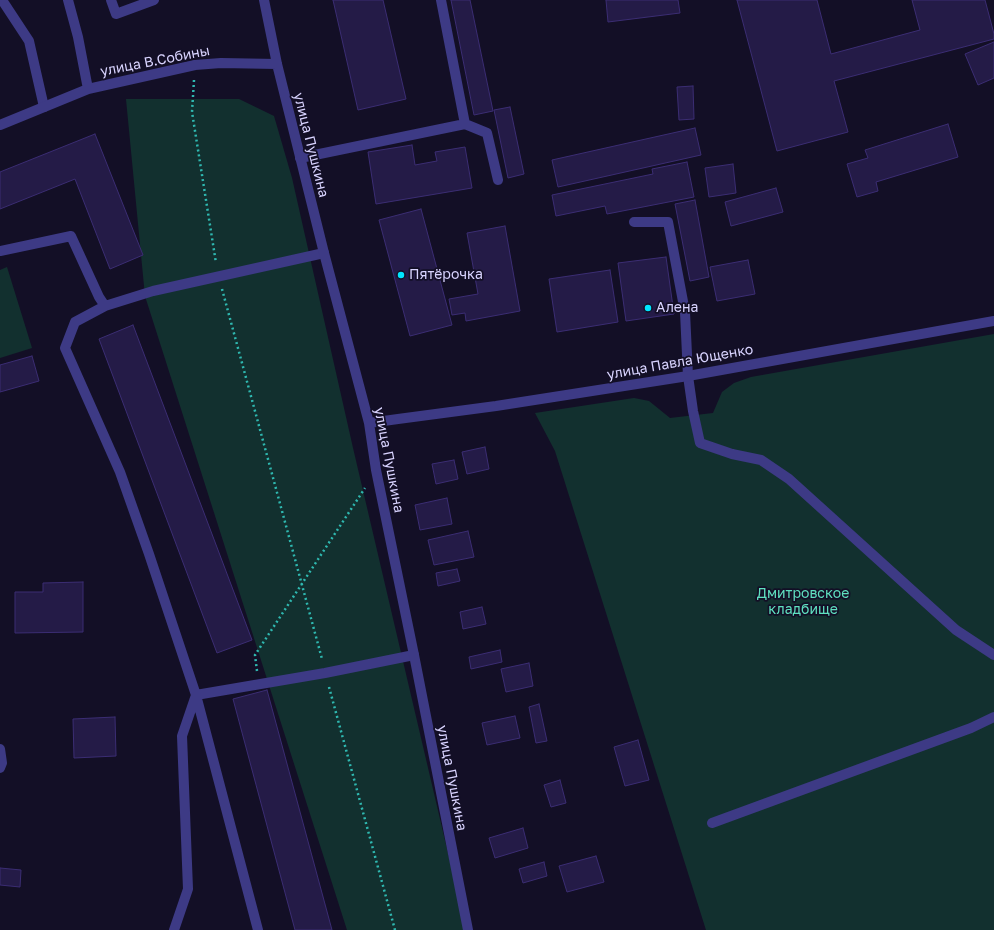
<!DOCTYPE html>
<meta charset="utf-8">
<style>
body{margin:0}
canvas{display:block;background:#130f26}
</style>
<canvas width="994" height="930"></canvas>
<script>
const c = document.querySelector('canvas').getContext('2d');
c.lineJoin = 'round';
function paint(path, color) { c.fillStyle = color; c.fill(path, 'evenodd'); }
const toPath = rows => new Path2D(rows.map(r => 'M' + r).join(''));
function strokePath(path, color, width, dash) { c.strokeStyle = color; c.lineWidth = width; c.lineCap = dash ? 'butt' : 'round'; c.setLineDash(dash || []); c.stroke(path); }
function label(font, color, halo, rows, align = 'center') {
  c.font = font + ' "Golos Text",sans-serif'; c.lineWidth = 3.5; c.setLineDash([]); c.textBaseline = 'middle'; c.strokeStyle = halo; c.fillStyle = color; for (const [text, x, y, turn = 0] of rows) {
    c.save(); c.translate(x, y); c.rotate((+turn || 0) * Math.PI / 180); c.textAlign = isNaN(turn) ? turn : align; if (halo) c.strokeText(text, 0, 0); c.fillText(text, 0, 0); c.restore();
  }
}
const green = toPath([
 [126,99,239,99,274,116,292,178,353,448,466,930,347,930,145,296],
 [7,267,32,348,0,358,0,270],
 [994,334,994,930,706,930,555,451,535,413,634,398,649,401,670,418,713,413,722,392,734,383,751,377]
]);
const building = toPath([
 [333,0,383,0,406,99,358,110,333,0],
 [451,0,470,0,493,111,474,115,451,0],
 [606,0,678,0,680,13,608,22,606,0],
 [737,0,817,0,831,54,920,30,912,0,985,0,994,34,994,39,834,81,848,132,777,151,737,0],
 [994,42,994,78,978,85,965,54,994,42],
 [693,86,694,119,679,120,677,87,693,86],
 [510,107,524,174,508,178,494,110,510,107],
 [948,124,958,157,876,182,878,191,857,197,847,164,868,158,865,150,948,124],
 [695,128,701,155,558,187,552,160,695,128],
 [95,134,143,255,110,269,75,179,0,209,0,172,95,134],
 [412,145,415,165,437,161,435,152,465,147,472,188,376,204,368,152,412,145],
 [687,162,694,197,607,214,605,206,556,216,552,195,653,174,652,169,687,162],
 [733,164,736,193,709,197,705,168,733,164],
 [776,188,783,212,731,226,725,202,776,188],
 [695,200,709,277,690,281,675,204,695,200],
 [421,209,452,325,410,336,379,220,421,209],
 [505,226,520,311,466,321,465,313,452,315,449,299,478,294,467,233,505,226],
 [666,257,674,314,626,321,618,263,666,257],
 [748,260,755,294,717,301,710,267,748,260],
 [610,270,618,322,557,332,549,279,610,270],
 [133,325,252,640,217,653,99,339,133,325],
 [32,356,39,381,0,392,0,365,32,356],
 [485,447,489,469,467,474,462,452,485,447],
 [454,460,458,479,436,484,432,464,454,460],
 [447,498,452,524,420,530,415,505,447,498],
 [468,531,474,557,434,565,428,540,468,531],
 [457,569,460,581,438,586,436,573,457,569],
 [83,582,83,632,15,633,15,592,43,592,43,583,83,582],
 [482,607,486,624,463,629,460,612,482,607],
 [500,650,502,662,471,669,469,657,500,650],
 [529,663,533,686,506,692,501,669,529,663],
 [267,690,332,930,295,930,233,699,267,690],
 [539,704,547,741,536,743,529,707,539,704],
 [515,716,520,738,487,745,482,723,515,716],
 [115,717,116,756,74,758,73,719,115,717],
 [638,740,649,780,625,786,614,747,638,740],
 [560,780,566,803,551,807,544,785,560,780],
 [523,828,528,848,495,858,489,838,523,828],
 [596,856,604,882,567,892,559,866,596,856],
 [544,862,547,876,523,883,519,869,544,862],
 [0,868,21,870,20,887,0,885,0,868]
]);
const path = toPath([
 [194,80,192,112,216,263],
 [222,289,322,659],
 [257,671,255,655,365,488],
 [329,687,395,930]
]);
const service = toPath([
 [2,0,29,41,44,107],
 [111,0,116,14,154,0],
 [465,124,487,133,498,180],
 [300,158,465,124,441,0],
 [634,222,668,222,685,312,688,376,693,411,700,443,732,454,761,460,789,479,956,630,994,655],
 [0,251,71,236,99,297,105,306],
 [712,823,971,728,994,717],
 [174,930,188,889,182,736,196,695,149,554,120,472,65,348,75,322,105,306,153,291,324,253],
 [258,930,196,695,325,673,414,655]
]);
const minor = toPath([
 [0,749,2,763,0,768]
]);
const tertiary = toPath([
 [68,0,78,37,88,89],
 [264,0,277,64,324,253,369,423,376,470,414,655,468,930],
 [0,125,88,89,195,65,221,63,277,64],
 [369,423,398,419,496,406,688,376,994,321]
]);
const markers = [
 [401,275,4,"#00e5ff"],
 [648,308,4,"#00e5ff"]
];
const streetNames = [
 ["улица В.Собины",155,61,-11],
 ["улица Пушкина",311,145,76],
 ["улица Павла Ющенко",680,362,-10],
 ["улица Пушкина",389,460,79],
 ["улица Пушкина",452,778,79]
];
const poiNames = [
 ["Пятёрочка",409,275],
 ["Алена",656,308]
];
const parkNames = [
 ["Дмитровское",803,594],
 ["кладбище",803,610]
];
paint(green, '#12302f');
paint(building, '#241b47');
strokePath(building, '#3b2d73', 1);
strokePath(path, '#2fb8b0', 2.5, [2, 3]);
strokePath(service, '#3d3a85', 10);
strokePath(minor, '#3d3a85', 10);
strokePath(tertiary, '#3d3a85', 10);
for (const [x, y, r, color] of markers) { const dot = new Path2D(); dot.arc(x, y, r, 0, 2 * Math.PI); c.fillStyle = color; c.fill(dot); strokePath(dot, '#130f26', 1.5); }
label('14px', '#d9d4ff', '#130f26', streetNames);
label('14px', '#d9d4ff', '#130f26', poiNames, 'left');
label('14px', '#5fe0c0', '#130f26', parkNames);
</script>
